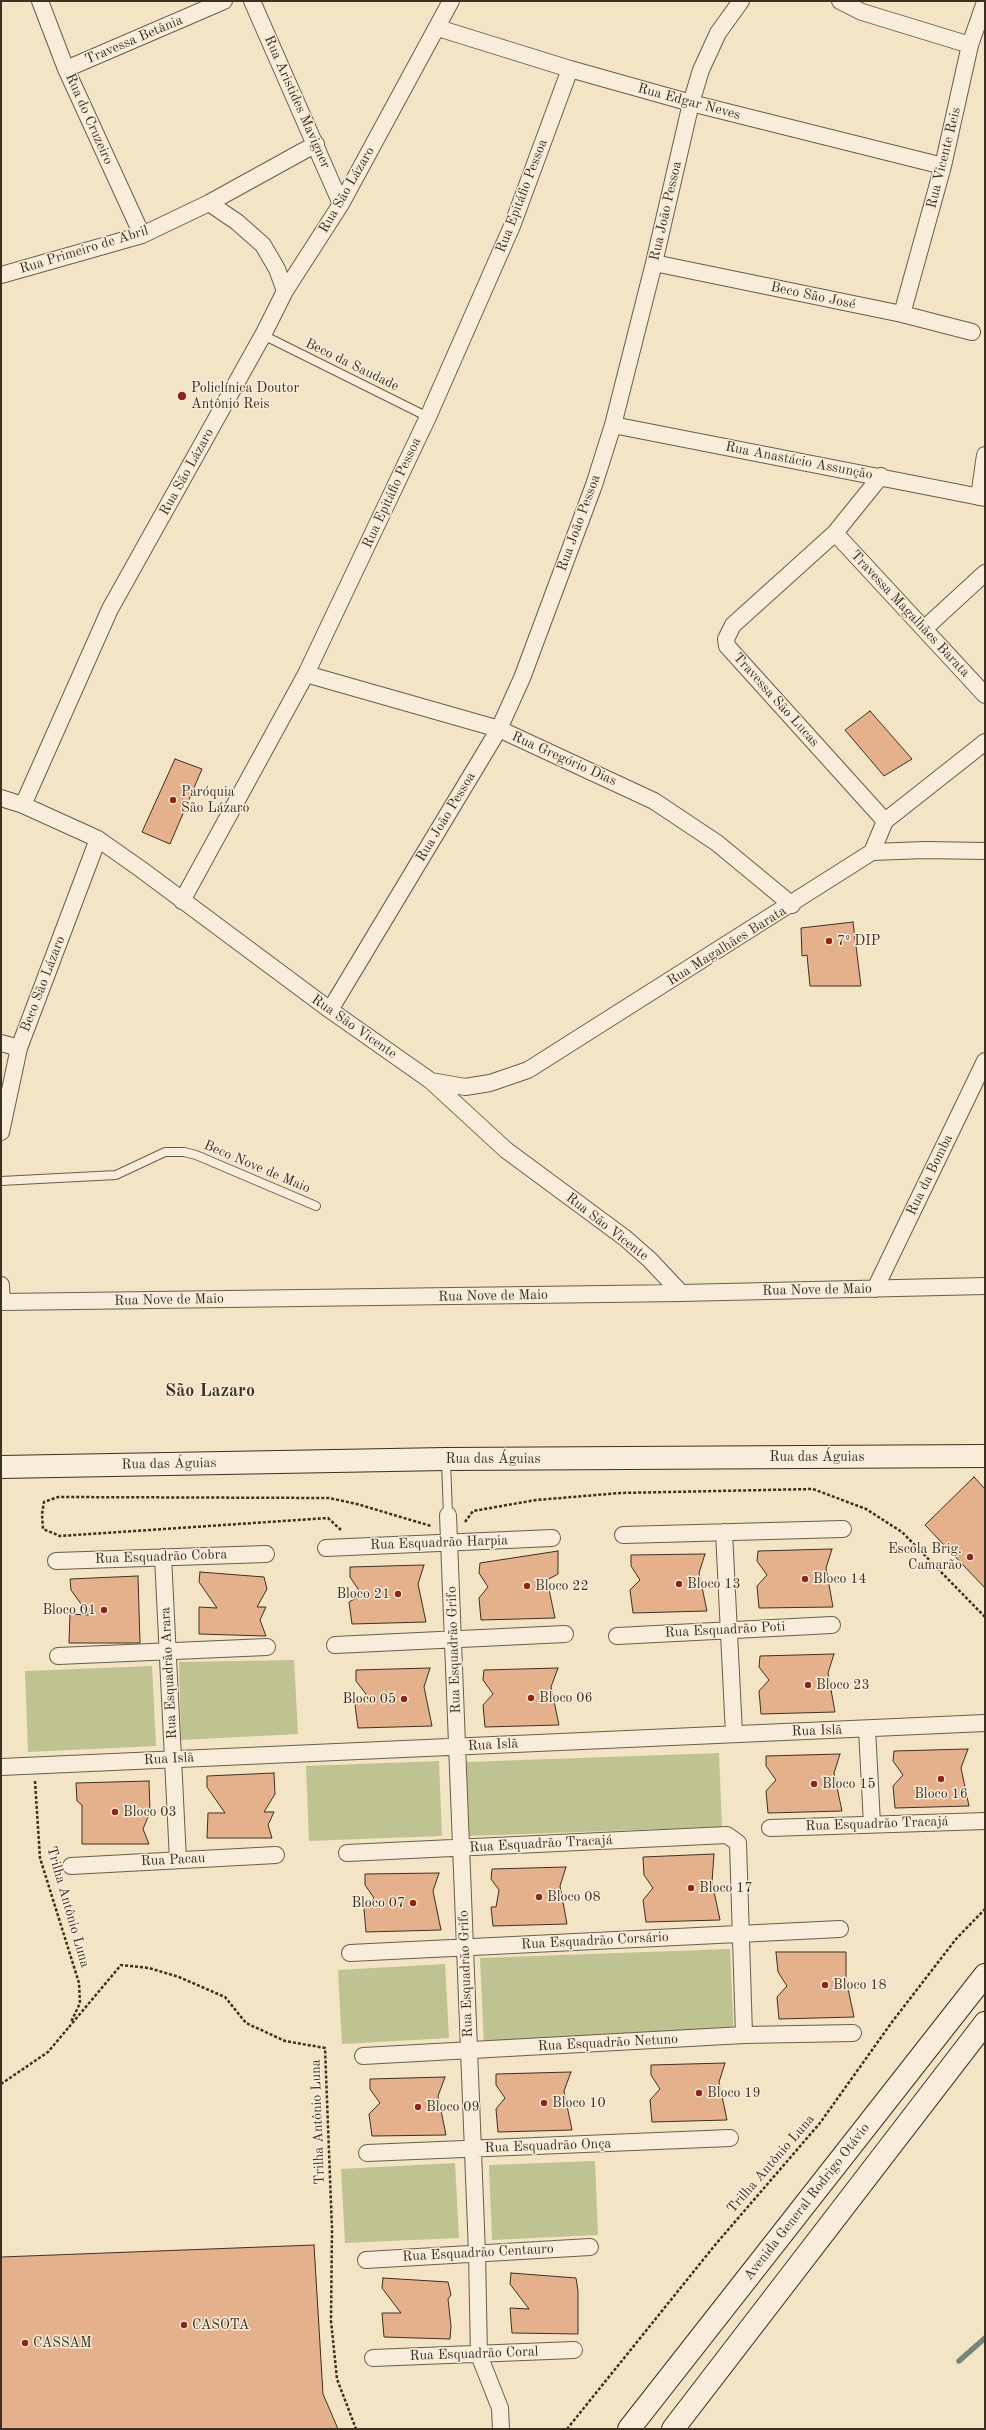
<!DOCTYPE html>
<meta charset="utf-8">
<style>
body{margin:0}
#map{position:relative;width:986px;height:2430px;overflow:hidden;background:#f3e4c6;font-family:"Old Standard TT",serif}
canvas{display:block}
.frame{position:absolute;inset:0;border:2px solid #3d3020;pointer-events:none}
</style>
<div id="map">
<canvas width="986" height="2430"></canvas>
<div class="frame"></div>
</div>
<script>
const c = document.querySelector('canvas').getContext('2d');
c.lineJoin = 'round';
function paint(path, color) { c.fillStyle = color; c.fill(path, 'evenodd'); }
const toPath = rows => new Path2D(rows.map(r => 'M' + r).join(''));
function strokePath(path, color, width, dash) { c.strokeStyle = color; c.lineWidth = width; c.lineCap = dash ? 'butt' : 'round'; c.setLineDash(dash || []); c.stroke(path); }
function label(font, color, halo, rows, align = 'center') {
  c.font = font + ' "Old Standard TT",serif'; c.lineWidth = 3; c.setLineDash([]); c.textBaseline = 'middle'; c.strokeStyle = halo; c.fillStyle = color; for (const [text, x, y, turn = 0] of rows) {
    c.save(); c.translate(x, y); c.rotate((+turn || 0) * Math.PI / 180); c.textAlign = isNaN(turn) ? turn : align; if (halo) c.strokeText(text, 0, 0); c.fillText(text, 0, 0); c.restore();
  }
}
const green = toPath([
 [294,1660,298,1734,181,1740,179,1662],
 [152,1666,156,1746,28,1752,25,1671],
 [719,1753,722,1827,469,1836,466,1762],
 [439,1761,442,1836,309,1841,306,1766],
 [730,1949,734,2038,484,2047,480,1958],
 [445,1964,449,2038,342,2044,338,1970],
 [595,2161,598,2235,492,2240,489,2165],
 [455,2163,459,2238,345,2243,341,2169]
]);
const stream = toPath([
 [959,2361,985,2338]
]);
const building = toPath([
 [870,711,912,759,884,776,845,730,870,711],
 [175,759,202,769,170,844,142,832,175,759],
 [853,922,861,986,810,986,807,955,802,956,801,928,853,922],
 [974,1477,985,1489,985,1588,925,1525,974,1477],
 [832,1549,826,1568,833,1607,759,1608,757,1586,767,1575,757,1561,758,1551,832,1549],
 [558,1551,558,1574,547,1580,555,1618,481,1620,479,1598,488,1587,479,1573,480,1563,558,1551],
 [705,1554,699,1573,707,1611,633,1613,630,1590,640,1580,631,1566,631,1555,705,1554],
 [424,1565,418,1584,426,1622,352,1624,349,1602,362,1595,350,1577,350,1567,424,1565],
 [200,1572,264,1577,267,1589,257,1607,266,1607,260,1620,266,1636,199,1634,199,1607,217,1608,199,1582,200,1572],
 [138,1576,140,1643,69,1643,70,1614,89,1615,71,1590,70,1579,138,1576],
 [834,1654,828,1673,835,1712,761,1714,759,1691,769,1680,759,1667,760,1656,834,1654],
 [430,1668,424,1687,432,1726,358,1728,355,1705,366,1694,356,1681,356,1670,430,1668],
 [558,1668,551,1687,559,1725,485,1727,483,1705,493,1694,483,1680,484,1670,558,1668],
 [968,1749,961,1768,969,1806,895,1808,893,1786,903,1775,893,1761,894,1751,968,1749],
 [840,1754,834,1773,842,1811,768,1813,766,1791,776,1780,766,1766,766,1756,840,1754],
 [274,1773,275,1794,264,1812,274,1812,268,1825,272,1838,207,1838,208,1813,225,1813,207,1787,207,1776,274,1773],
 [149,1781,150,1812,143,1829,149,1844,82,1844,82,1805,77,1801,76,1783,149,1781],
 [714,1854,712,1882,720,1920,646,1922,643,1900,653,1888,644,1875,643,1857,714,1854],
 [566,1867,560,1886,567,1924,493,1926,491,1907,496,1907,499,1890,491,1879,492,1869,566,1867],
 [439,1873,433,1891,441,1930,366,1932,364,1909,374,1898,365,1885,365,1874,439,1873],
 [776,1952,846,1952,846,1979,854,2017,779,2019,777,1997,787,1986,778,1972,776,1952],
 [725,2063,719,2082,727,2120,652,2122,650,2100,660,2089,651,2075,651,2065,725,2063],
 [571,2072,564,2091,572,2130,498,2132,496,2109,505,2098,496,2085,496,2074,571,2072],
 [445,2077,438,2096,446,2135,372,2136,369,2114,380,2103,370,2089,370,2079,445,2077],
 [314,2245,323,2394,338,2429,1,2429,1,2257,314,2245],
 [511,2273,576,2278,578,2291,578,2334,512,2333,510,2308,529,2309,510,2284,511,2273],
 [383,2278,448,2282,451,2295,448,2299,451,2326,450,2339,384,2337,382,2313,401,2313,382,2288,383,2278]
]);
const path = toPath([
 [465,1522,473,1511,536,1500,620,1493,813,1489,866,1509,902,1532,985,1617],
 [341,1530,328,1518,60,1536,43,1529,42,1514,44,1502,58,1497,329,1498,357,1504,431,1526],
 [35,1781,40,1858,79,1983,80,2003,71,2022],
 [69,2027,121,1965,149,1968,179,1977,225,1997,246,2023,285,2041,325,2048,332,2229,331,2321,337,2379,356,2429],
 [1,2084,48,2052,69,2027],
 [567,2429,715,2245,820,2123,892,2022,956,1939,985,1909]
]);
const lane = toPath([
 [263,335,428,417],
 [1,1181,116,1175,165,1152,184,1152,196,1155,316,1206],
 [446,1460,448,1515]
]);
const street = toPath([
 [40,1,66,69,142,235],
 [252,1,341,204],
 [840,1,862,12,970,45],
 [438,28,570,69,691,103,943,166],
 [66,69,224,1],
 [209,203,237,222,263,245,277,269,285,291],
 [654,263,902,314,972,332],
 [1,275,142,235,209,203,316,144],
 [902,314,943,166,970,45,985,2],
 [613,425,985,498],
 [881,476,835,533,733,625,726,639,727,646,885,821],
 [979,497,985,455],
 [835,533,985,695],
 [924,629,985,573],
 [306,674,499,729,654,801,717,843,792,905],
 [1,798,23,805,98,839,142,870,330,1010,431,1081,506,1150,625,1238,650,1260,681,1293],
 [23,805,110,609,263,335,285,291,341,204,451,1],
 [872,852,925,850,985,851],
 [182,901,306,674,428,417,512,226,570,69],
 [330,1010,499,729,522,678,594,485,613,425,654,263,691,103,701,70,718,33,741,1],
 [1,1043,19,1048],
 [431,1081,465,1087,490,1083,528,1070,872,852,885,821,985,742],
 [1,1132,19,1048,98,839],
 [1,1285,2,1302],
 [875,1289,985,1061],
 [1,1302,681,1293,985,1286],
 [448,1515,477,2253,479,2355,500,2408,501,2429],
 [724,1532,734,1734],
 [623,1535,843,1529],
 [326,1548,552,1538],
 [163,1557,178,1860],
 [56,1561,266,1554],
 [617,1636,832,1625],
 [335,1645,565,1634],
 [58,1656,267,1647],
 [867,1729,872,1824],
 [1,1767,985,1723],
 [770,1828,985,1821],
 [347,1853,727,1835,738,1843,744,2035],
 [71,1866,276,1855],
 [350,1953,840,1929],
 [363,2056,744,2035,853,2033],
 [367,2153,730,2138],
 [366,2260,590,2247],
 [373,2358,574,2350]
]);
const secondary = toPath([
 [1,1467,446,1459,985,1456],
 [629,2429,985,1975],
 [673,2429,985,2023]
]);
const markers = [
 [182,396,5,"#8f2418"],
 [173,800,4,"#8f2418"],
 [829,941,4,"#8f2418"],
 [970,1557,4,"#8f2418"],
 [805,1579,4,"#8f2418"],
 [679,1584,4,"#8f2418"],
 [527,1586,4,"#8f2418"],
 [398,1594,4,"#8f2418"],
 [104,1610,4,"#8f2418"],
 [808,1685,4,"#8f2418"],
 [531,1698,4,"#8f2418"],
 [404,1699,4,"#8f2418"],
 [941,1779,4,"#8f2418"],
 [814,1784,4,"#8f2418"],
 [115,1812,4,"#8f2418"],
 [691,1888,4,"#8f2418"],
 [539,1897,4,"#8f2418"],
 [413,1903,4,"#8f2418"],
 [825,1985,4,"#8f2418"],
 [699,2093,4,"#8f2418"],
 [544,2103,4,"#8f2418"],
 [418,2107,4,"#8f2418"],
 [184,2325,4,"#8f2418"],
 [25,2343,4,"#8f2418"]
];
const streetNames = [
 ["Travessa Betânia",134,40,-23],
 ["Rua Aristides Mavigner",297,102,66],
 ["Rua Edgar Neves",689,102,15],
 ["Rua do Cruzeiro",89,119,66],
 ["Rua Vicente Reis",944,158,-76],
 ["Rua São Lázaro",347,190,-60],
 ["Rua Epitáfio Pessoa",522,196,-69],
 ["Rua João Pessoa",666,211,-77],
 ["Rua Primeiro de Abril",84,250,-17],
 ["Beco São José",813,296,12],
 ["Beco da Saudade",352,365,26],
 ["Rua Anastácio Assunção",799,461,11],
 ["Rua São Lázaro",187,472,-61],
 ["Rua Epitáfio Pessoa",392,493,-65],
 ["Rua João Pessoa",579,523,-70],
 ["Travessa Magalhães Barata",910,614,47],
 ["Travessa São Lucas",776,700,48],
 ["Rua Gregório Dias",564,759,24],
 ["Rua João Pessoa",446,817,-59],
 ["Rua Magalhães Barata",727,946,-32],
 ["Beco São Lázaro",43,984,-69],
 ["Rua São Vicente",354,1027,35],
 ["Beco Nove de Maio",257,1167,23],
 ["Rua da Bomba",930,1175,-64],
 ["Rua São Vicente",607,1227,38],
 ["Rua Nove de Maio",817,1290,-1],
 ["Rua Nove de Maio",493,1296,-1],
 ["Rua Nove de Maio",169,1300,-1],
 ["Rua das Águias",817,1457],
 ["Rua das Águias",493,1459],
 ["Rua das Águias",169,1464,-1],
 ["Rua Esquadrão Harpia",439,1543,-2],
 ["Rua Esquadrão Cobra",161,1557,-2],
 ["Rua Esquadrão Poti",725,1630,-3],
 ["Rua Esquadrão Grifo",454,1650,-92],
 ["Rua Esquadrão Arara",169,1673,-93],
 ["Rua Islã",817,1731,-2],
 ["Rua Islã",493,1745,-3],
 ["Rua Islã",169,1759,-3],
 ["Rua Esquadrão Tracajá",877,1824,-2],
 ["Rua Esquadrão Tracajá",541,1844,-3],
 ["Rua Pacau",173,1860,-3],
 ["Trilha Antônio Luna",68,1907,74],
 ["Rua Esquadrão Corsário",595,1941,-3],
 ["Rua Esquadrão Grifo",466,1974,-92],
 ["Rua Esquadrão Netuno",608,2043,-3],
 ["Trilha Antônio Luna",318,2122,-92],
 ["Rua Esquadrão Onça",548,2146,-2],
 ["Trilha Antônio Luna",771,2164,-49],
 ["Avenida General Rodrigo Otávio",807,2202,-52],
 ["Rua Esquadrão Centauro",478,2253,-3],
 ["Rua Esquadrão Coral",474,2354,-2]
];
const poiNames = [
 ["Policlínica Doutor",191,388],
 ["Antônio Reis",191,404],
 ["Paróquia",181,792],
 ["São Lázaro",181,808],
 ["7º DIP",837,941],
 ["Escola Brig.",962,1549,"right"],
 ["Camarão",962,1565,"right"],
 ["Bloco 14",813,1579],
 ["Bloco 13",687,1584],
 ["Bloco 22",535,1586],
 ["Bloco 21",390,1594,"right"],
 ["Bloco 01",96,1610,"right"],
 ["Bloco 23",816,1685],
 ["Bloco 06",539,1698],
 ["Bloco 05",396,1699,"right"],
 ["Bloco 15",822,1784],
 ["Bloco 16",941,1794,"center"],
 ["Bloco 03",123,1812],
 ["Bloco 17",699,1888],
 ["Bloco 08",547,1897],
 ["Bloco 07",405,1903,"right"],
 ["Bloco 18",833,1985],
 ["Bloco 19",707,2093],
 ["Bloco 10",552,2103],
 ["Bloco 09",426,2107],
 ["CASOTA",192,2325],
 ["CASSAM",33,2343]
];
const districtNames = [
 ["São Lazaro",210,1391]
];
paint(green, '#bfc392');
strokePath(stream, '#76857c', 5.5);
paint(building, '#e4b18c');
strokePath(building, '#3d3020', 1);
strokePath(lane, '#6a5d4a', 10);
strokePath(street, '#6a5d4a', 18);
strokePath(secondary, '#3d3020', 24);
strokePath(path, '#3d3020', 2.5, [3, 2]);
strokePath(lane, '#f7edda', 8);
strokePath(street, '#f7edda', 16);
strokePath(secondary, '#f7edda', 22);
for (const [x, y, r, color] of markers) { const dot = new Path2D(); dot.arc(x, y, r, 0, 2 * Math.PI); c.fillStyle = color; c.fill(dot); strokePath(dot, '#f7edda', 1.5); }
label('14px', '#3d3020', '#f7edda', streetNames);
label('14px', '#3d3020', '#f7edda', poiNames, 'left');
label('bold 18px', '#3d3020', '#f7edda', districtNames);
</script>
